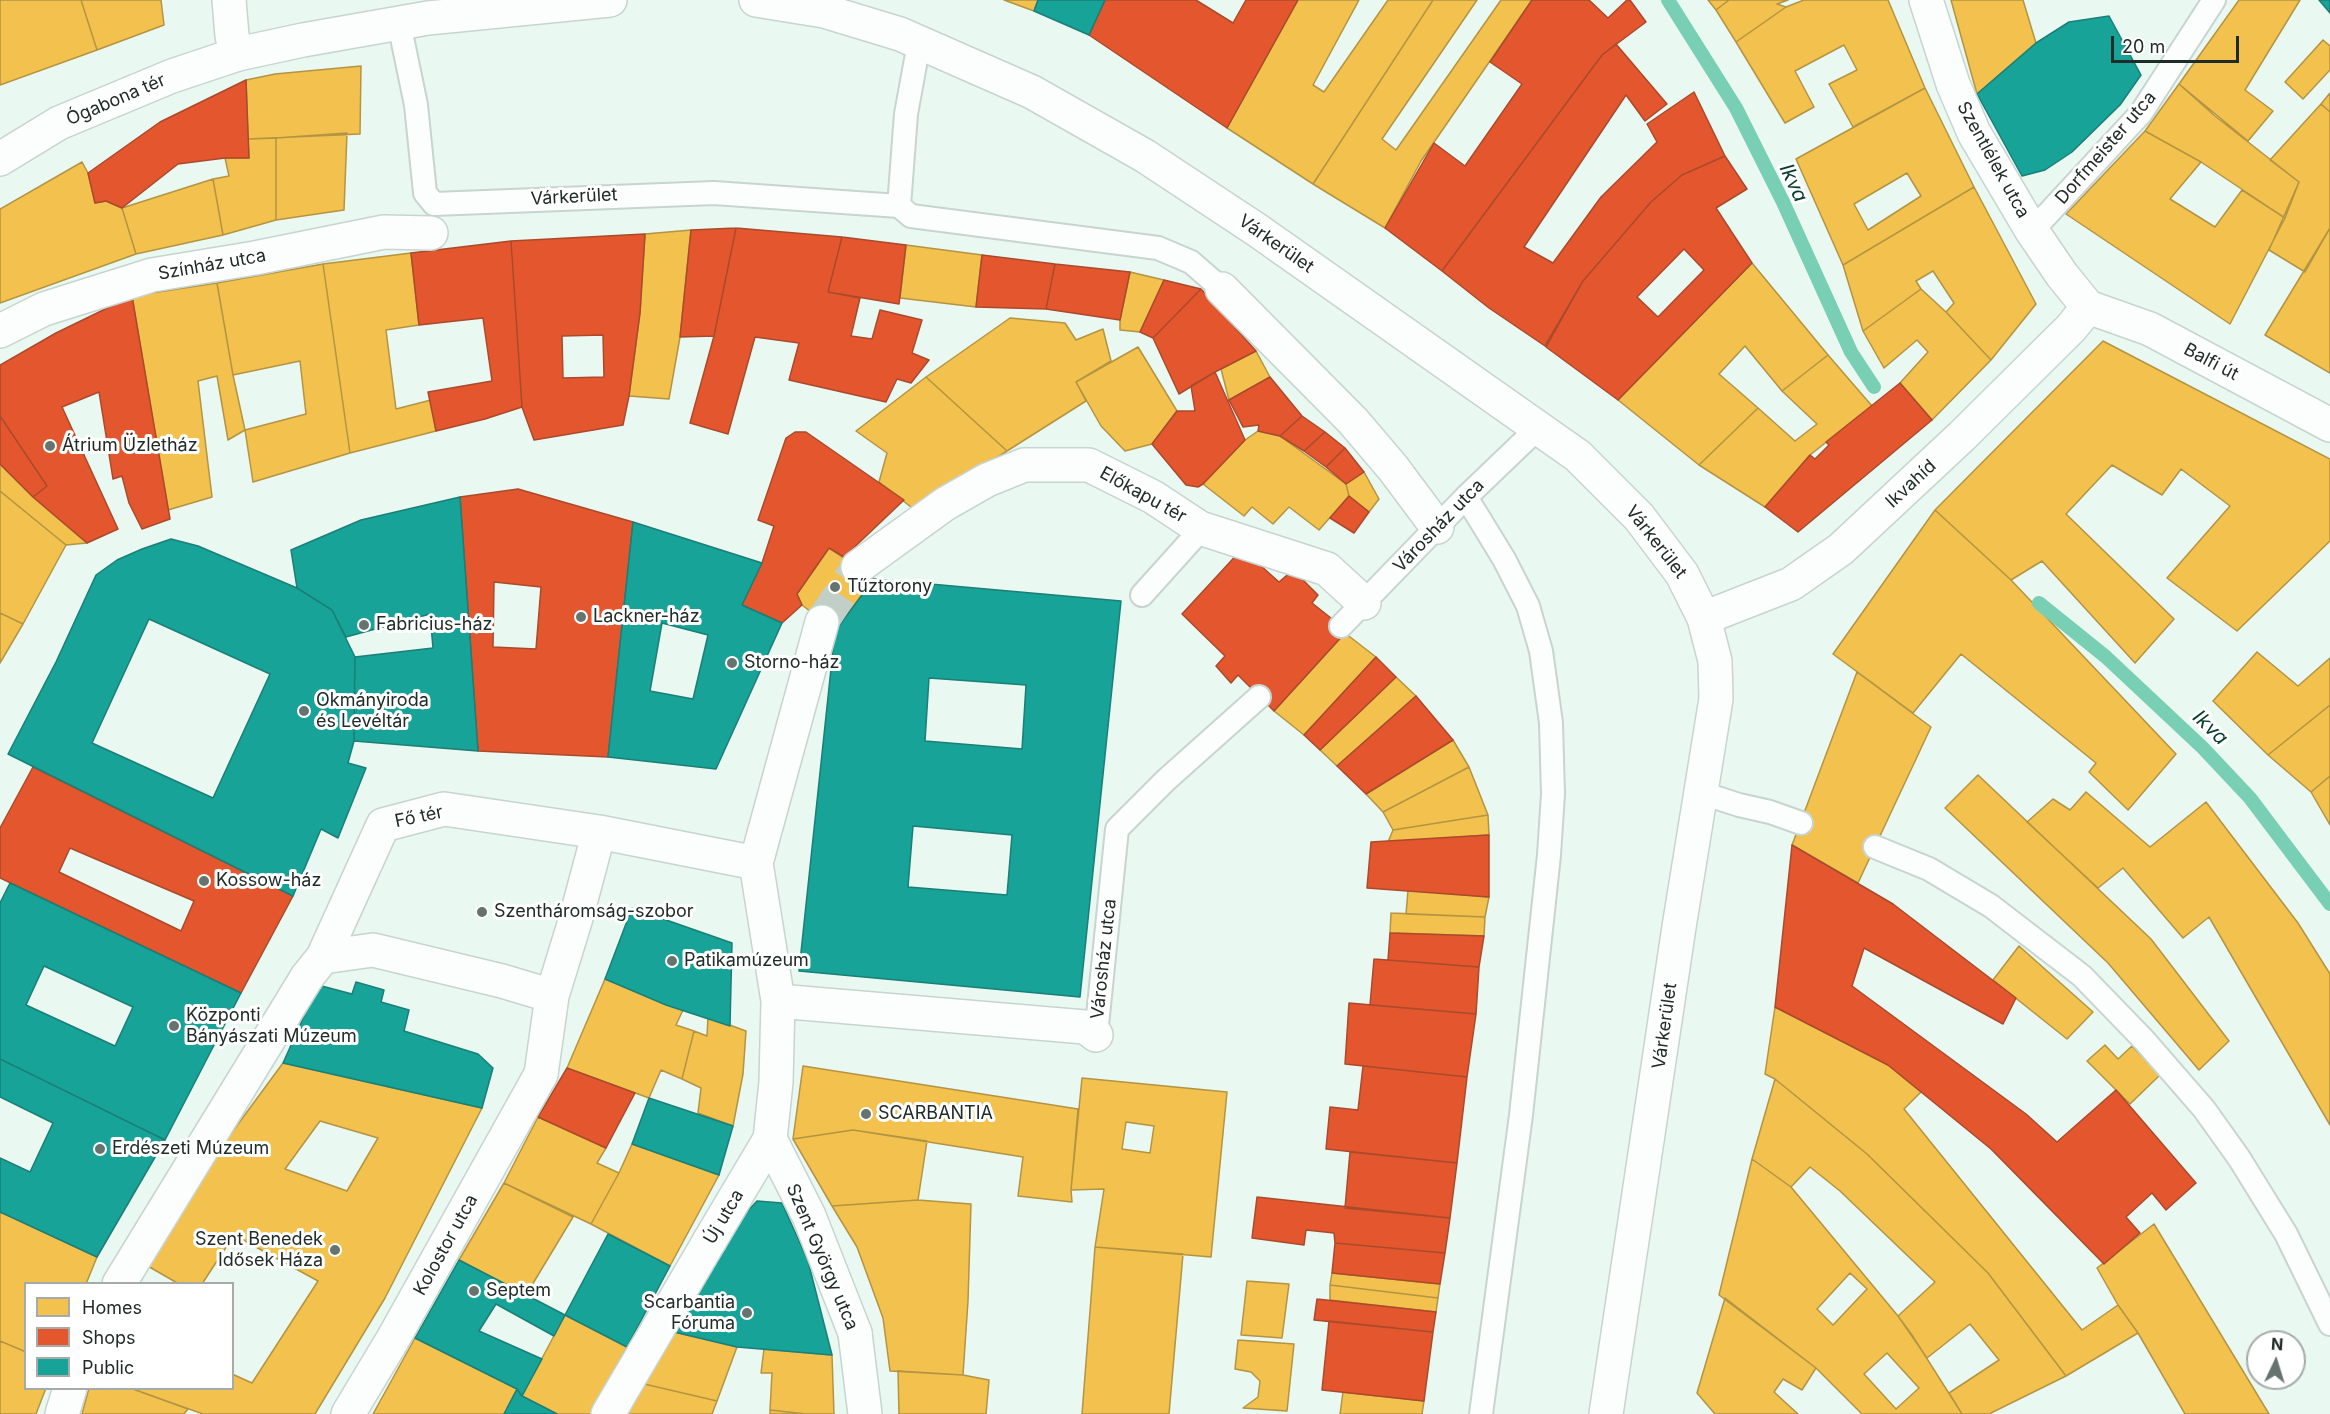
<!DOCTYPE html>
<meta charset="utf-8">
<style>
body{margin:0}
#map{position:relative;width:2330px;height:1414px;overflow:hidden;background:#eaf8f2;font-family:Inter,sans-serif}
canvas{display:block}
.legend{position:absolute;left:24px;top:1282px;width:210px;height:108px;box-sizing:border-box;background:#fff;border:2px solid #a6aba9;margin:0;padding:8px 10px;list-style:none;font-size:18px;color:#202c27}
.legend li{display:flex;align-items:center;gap:12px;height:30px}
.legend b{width:30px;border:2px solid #a6aba9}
.north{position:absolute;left:2246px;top:1330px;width:60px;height:60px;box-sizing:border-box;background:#fff;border:2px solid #a6aba9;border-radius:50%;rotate:4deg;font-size:16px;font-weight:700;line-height:24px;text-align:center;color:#202c27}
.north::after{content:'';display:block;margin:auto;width:21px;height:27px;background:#67736e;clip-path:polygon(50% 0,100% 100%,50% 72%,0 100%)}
.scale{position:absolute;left:2111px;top:36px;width:128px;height:27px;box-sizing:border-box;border:3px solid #202c27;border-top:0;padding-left:8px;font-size:18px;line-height:21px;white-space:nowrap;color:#202c27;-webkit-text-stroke:4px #fff;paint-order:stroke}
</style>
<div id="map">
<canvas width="2330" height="1414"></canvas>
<ul class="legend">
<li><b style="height:16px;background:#f2c14e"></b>Homes</li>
<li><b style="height:16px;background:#e4572e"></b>Shops</li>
<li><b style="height:16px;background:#17a398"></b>Public</li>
</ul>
<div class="north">N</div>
<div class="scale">20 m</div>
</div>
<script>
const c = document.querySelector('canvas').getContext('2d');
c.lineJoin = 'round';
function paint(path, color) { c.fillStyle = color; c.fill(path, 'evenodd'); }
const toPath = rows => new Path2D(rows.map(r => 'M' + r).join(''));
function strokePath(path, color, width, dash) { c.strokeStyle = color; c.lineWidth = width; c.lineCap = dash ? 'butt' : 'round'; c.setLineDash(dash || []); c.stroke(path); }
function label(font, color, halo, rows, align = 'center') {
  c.font = font + ' Inter,sans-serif'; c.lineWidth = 6; c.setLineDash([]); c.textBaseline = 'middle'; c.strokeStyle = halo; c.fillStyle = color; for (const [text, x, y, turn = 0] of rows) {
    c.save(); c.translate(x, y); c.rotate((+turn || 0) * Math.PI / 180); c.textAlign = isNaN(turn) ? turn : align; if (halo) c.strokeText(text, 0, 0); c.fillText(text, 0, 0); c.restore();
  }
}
const homes = toPath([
 [0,0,81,0,97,50,0,85,0,0],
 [81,0,161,0,164,25,97,50,81,0],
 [1004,0,1038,0,1034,11,1004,0],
 [1298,0,1359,0,1313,85,1324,92,1388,0,1433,0,1313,184,1227,128,1298,0],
 [1433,0,1477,0,1382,139,1396,150,1501,0,1532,0,1421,161,1385,228,1313,184,1433,0],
 [1708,0,1729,0,1716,10,1708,0],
 [1729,0,1788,0,1777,4,1786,7,1736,42,1716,10,1729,0],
 [1804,0,1888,0,1925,88,1853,127,1829,84,1857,70,1844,45,1795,71,1814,107,1785,123,1736,42,1786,7,1804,0],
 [1951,0,2023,0,2036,43,1977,94,1951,0],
 [2239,0,2300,0,2245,90,2273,111,2248,141,2179,84,2239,0],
 [2323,40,2330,46,2330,70,2303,99,2285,82,2323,40],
 [361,66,360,134,248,139,246,80,275,74,361,66],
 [2179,84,2215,116,2299,182,2285,218,2201,162,2145,131,2179,84],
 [1925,88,1974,187,1843,265,1796,159,1925,88],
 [1907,173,1921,196,1868,230,1854,204,1907,173],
 [2330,93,2330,112,2321,104,2330,93],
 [2321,104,2330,112,2330,228,2305,272,2269,250,2299,182,2270,160,2321,104],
 [2145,131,2201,162,2170,199,2215,227,2242,190,2285,218,2230,324,2066,214,2145,131],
 [347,133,344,210,276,220,276,138,347,133],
 [276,138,276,220,223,235,213,179,229,176,225,158,249,158,248,139,276,138],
 [82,162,88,173,95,203,106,201,122,208,136,254,0,303,0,209,82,162],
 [213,179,223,235,136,254,122,208,213,179],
 [1974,187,2036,304,1991,360,1946,312,1954,303,1933,271,1916,281,1921,289,1863,331,1843,265,1974,187],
 [2330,228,2330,373,2265,335,2330,228],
 [691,230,680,337,669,399,629,396,640,313,645,234,691,230],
 [906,245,982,255,976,307,900,298,906,245],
 [411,253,419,325,386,330,396,409,431,400,436,431,350,453,323,264,411,253],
 [1752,263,1828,355,1782,391,1745,346,1719,374,1758,408,1699,465,1618,400,1752,263],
 [323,264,350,453,253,482,245,430,306,414,300,361,233,375,217,283,323,264],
 [1130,272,1164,280,1140,332,1120,330,1120,320,1130,272],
 [217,283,233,375,245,430,228,440,217,376,198,381,212,497,168,510,132,296,217,283],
 [1921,289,1946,312,1991,360,1932,420,1900,383,1928,352,1917,340,1884,368,1863,331,1921,289],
 [1010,318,1065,323,1076,340,1103,329,1111,361,1076,382,1086,401,1007,451,926,377,1010,318],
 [2103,341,2330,459,2330,541,2237,631,2167,578,2230,506,2181,469,2162,495,2112,465,2066,514,2174,619,2135,663,2042,561,2011,580,1935,510,2103,341],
 [1138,347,1177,411,1152,444,1125,451,1101,426,1076,382,1138,347],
 [1256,351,1270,377,1229,400,1221,369,1256,351],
 [1828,355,1872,406,1810,455,1765,507,1699,465,1758,408,1795,441,1817,424,1782,391,1828,355],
 [926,377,1007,451,916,511,879,482,887,453,856,431,926,377],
 [1258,431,1280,436,1346,484,1349,496,1319,530,1289,507,1273,524,1252,507,1244,516,1203,484,1245,440,1258,431],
 [0,464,33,497,87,543,66,545,0,491,0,464],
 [1364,472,1379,499,1369,512,1349,496,1346,484,1364,472],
 [0,491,66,545,23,624,0,613,0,491],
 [1935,510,2011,580,2176,754,2128,810,2089,772,2096,763,1961,654,1913,713,1833,654,1935,510],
 [829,548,874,579,835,631,802,605,797,594,829,548],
 [0,613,23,624,0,663,0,613],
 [1345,633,1376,657,1304,735,1274,711,1345,633],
 [2257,652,2298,686,2330,658,2330,705,2268,755,2213,701,2257,652],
 [1857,672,1931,727,1858,883,1792,845,1857,672],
 [1396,677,1416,696,1337,766,1320,750,1396,677],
 [2330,705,2330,776,2311,792,2268,755,2330,705],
 [1453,740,1469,767,1383,812,1366,794,1453,740],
 [1469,767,1488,815,1393,830,1383,812,1469,767],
 [1978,775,2151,939,2229,1041,2199,1070,2108,963,1945,808,1978,775],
 [2330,776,2330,825,2311,792,2330,776],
 [2086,792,2150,847,2206,802,2298,923,2330,974,2330,1125,2209,917,2183,938,2123,868,2098,888,2027,822,2053,799,2070,810,2086,792],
 [1488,815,1489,835,1388,842,1393,830,1488,815],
 [1408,890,1489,897,1485,917,1406,914,1408,890],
 [1391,913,1485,917,1484,936,1390,933,1391,913],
 [2019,946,2093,1012,2067,1039,1993,980,2019,946],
 [605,979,683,1010,676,1025,694,1031,682,1079,661,1070,649,1098,567,1068,605,979],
 [1775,1007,1888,1065,1921,1092,1904,1109,2082,1330,2118,1305,2138,1333,2066,1376,1988,1273,1867,1154,1775,1079,1765,1074,1775,1007],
 [708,1017,746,1031,743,1074,733,1126,698,1113,701,1088,682,1079,694,1031,707,1036,708,1017],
 [2105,1045,2118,1059,2132,1046,2160,1075,2130,1104,2087,1061,2105,1045],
 [283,1063,482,1108,385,1298,315,1414,203,1414,130,1388,232,1388,232,1374,252,1383,318,1281,234,1235,202,1284,179,1284,146,1265,202,1173,283,1063],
 [320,1121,378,1138,347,1191,285,1169,320,1121],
 [803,1066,1078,1109,1071,1190,1072,1202,1018,1196,1023,1157,853,1130,793,1139,803,1066],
 [1082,1078,1227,1092,1211,1257,1095,1247,1104,1189,1071,1190,1082,1078],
 [1126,1122,1154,1126,1150,1153,1122,1149,1126,1122],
 [1775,1079,1867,1154,1988,1273,2066,1376,1989,1414,1962,1414,1949,1393,1999,1360,1970,1324,1927,1358,1898,1316,1935,1282,1840,1191,1810,1167,1791,1187,1752,1159,1775,1079],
 [538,1117,606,1148,597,1163,619,1173,591,1224,504,1183,538,1117],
 [853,1130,927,1141,918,1200,832,1206,793,1139,853,1130],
 [632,1144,719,1175,670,1266,591,1224,619,1173,632,1144],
 [1752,1159,1791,1187,1898,1316,1912,1335,1962,1414,1862,1414,1816,1368,1719,1295,1752,1159],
 [1850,1273,1867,1289,1833,1325,1817,1309,1850,1273],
 [1887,1353,1919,1388,1896,1409,1864,1374,1887,1353],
 [504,1183,573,1217,526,1295,459,1260,504,1183],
 [918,1200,971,1204,968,1301,963,1375,890,1371,883,1318,857,1247,832,1206,918,1200],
 [0,1212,97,1257,86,1284,26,1284,26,1352,0,1341,0,1212],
 [2154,1224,2269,1414,2185,1414,2138,1333,2118,1305,2097,1268,2154,1224],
 [1095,1247,1183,1254,1169,1414,1082,1414,1095,1247],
 [1332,1273,1440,1284,1438,1298,1330,1285,1332,1273],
 [1247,1281,1289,1284,1282,1338,1241,1335,1247,1281],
 [1330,1285,1438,1298,1436,1312,1330,1300,1330,1285],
 [1725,1298,1816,1368,1802,1390,1783,1379,1774,1392,1798,1414,1715,1414,1697,1393,1725,1298],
 [565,1315,627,1347,592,1414,557,1414,522,1396,565,1315],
 [670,1331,737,1347,717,1401,640,1383,670,1331],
 [415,1338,517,1389,504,1414,373,1414,415,1338],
 [1238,1340,1294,1344,1287,1411,1243,1408,1258,1397,1260,1381,1251,1372,1235,1369,1238,1340],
 [0,1341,26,1352,26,1388,46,1388,36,1414,0,1414,0,1341],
 [764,1349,832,1355,834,1414,806,1414,770,1410,772,1373,761,1373,764,1349],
 [898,1371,963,1375,989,1380,986,1414,899,1414,898,1371],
 [640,1383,717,1401,712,1414,622,1414,640,1383],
 [89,1388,130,1388,188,1409,184,1414,82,1414,89,1388],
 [1343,1392,1424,1401,1422,1414,1340,1414,1343,1392],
 [770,1410,806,1414,770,1414,770,1410]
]);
const shops = toPath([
 [1105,0,1196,0,1233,23,1246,0,1298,0,1227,128,1089,35,1105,0],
 [1532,0,1589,0,1608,18,1627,0,1630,0,1646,22,1602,55,1442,271,1385,228,1434,143,1465,166,1522,84,1490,62,1532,0],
 [1616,44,1667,104,1645,121,1626,95,1524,247,1553,263,1601,197,1657,142,1647,124,1694,92,1725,156,1682,175,1651,202,1583,281,1545,346,1489,308,1442,271,1602,55,1616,44],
 [246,80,249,158,225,158,178,164,122,208,106,201,95,203,88,173,160,122,246,80],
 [1725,156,1747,189,1716,208,1752,263,1618,400,1546,347,1583,281,1651,202,1682,175,1725,156],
 [1684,249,1704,270,1658,317,1637,297,1684,249],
 [736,228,714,336,680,337,691,230,736,228],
 [736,228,842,237,828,292,860,298,851,336,872,339,880,310,922,320,912,353,929,360,911,383,897,379,886,402,789,380,799,343,755,337,728,434,690,423,714,336,736,228],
 [645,234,640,313,629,396,623,425,534,440,522,407,511,241,645,234],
 [603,335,604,377,563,378,562,336,603,335],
 [842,237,906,245,899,304,828,292,842,237],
 [511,241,522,407,485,419,436,431,428,392,492,381,483,318,419,325,411,253,511,241],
 [982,255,1055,264,1046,309,976,307,982,255],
 [1055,264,1130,272,1120,320,1046,309,1055,264],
 [1164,280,1201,289,1153,338,1140,332,1164,280],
 [1201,289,1256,351,1215,372,1179,394,1153,338,1201,289],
 [132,296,170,519,142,529,129,503,122,476,113,479,99,392,62,407,118,529,87,543,33,497,47,486,0,416,0,365,56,333,132,296],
 [1215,372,1245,440,1203,484,1198,487,1186,485,1152,444,1177,411,1195,411,1191,386,1215,372],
 [1270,377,1302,416,1280,436,1258,431,1259,425,1243,427,1229,400,1270,377],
 [1900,383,1932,420,1798,532,1765,507,1810,455,1815,459,1829,445,1826,442,1900,383],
 [0,416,47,486,33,497,0,464,0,416],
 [1302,416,1325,432,1304,451,1280,436,1302,416],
 [795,432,806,432,904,500,844,557,829,548,797,594,802,605,782,623,742,605,762,563,774,526,758,520,786,438,795,432],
 [1325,432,1345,448,1326,467,1304,451,1325,432],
 [1345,448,1364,472,1346,484,1326,467,1345,448],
 [518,489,633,522,608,757,478,751,460,497,518,489],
 [494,582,541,587,536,649,493,647,494,582],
 [1349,496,1369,512,1354,533,1330,518,1349,496],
 [1242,549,1279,582,1293,570,1318,595,1312,603,1341,626,1345,633,1274,711,1238,675,1231,683,1216,666,1225,656,1182,614,1242,549],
 [1376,657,1396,677,1320,750,1304,735,1376,657],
 [1416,696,1453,740,1366,794,1337,766,1416,696],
 [33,767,293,896,241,993,0,878,0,828,33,767],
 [70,848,194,901,181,931,59,872,70,848],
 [1489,835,1489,897,1367,888,1371,842,1489,835],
 [1792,845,1893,904,2016,998,2003,1024,1864,948,1852,986,2026,1114,2057,1142,2116,1090,2196,1183,2166,1210,2152,1193,2126,1217,2140,1233,2104,1264,1991,1149,1888,1065,1775,1007,1792,845],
 [1390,933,1484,936,1479,967,1388,960,1390,933],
 [1374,959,1479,967,1476,1014,1370,1005,1374,959],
 [1349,1003,1476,1014,1467,1077,1345,1064,1349,1003],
 [1363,1066,1467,1077,1457,1163,1326,1149,1330,1107,1358,1110,1363,1066],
 [567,1068,635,1093,606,1148,538,1117,567,1068],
 [1350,1152,1457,1163,1450,1218,1345,1208,1350,1152],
 [1257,1197,1450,1218,1445,1253,1335,1243,1334,1233,1306,1230,1304,1245,1252,1238,1257,1197],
 [1335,1243,1445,1253,1440,1284,1332,1273,1335,1243],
 [1317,1299,1436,1312,1433,1332,1314,1320,1317,1299],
 [1329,1321,1433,1332,1424,1401,1322,1390,1329,1321]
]);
const public = toPath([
 [1038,0,1105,0,1089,35,1034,11,1038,0],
 [2319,0,2330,0,2330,13,2319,0],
 [2109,16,2141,75,2120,105,2072,152,2045,170,2022,176,1977,94,2036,43,2069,22,2109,16],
 [460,497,478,751,354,741,355,657,433,648,430,614,346,637,332,610,297,588,291,550,361,520,460,497],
 [633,522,762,563,742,605,782,623,716,769,608,757,633,522],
 [662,623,708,635,693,699,650,691,662,623],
 [171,539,198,546,297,588,332,610,355,657,354,741,348,763,366,768,338,838,321,829,293,896,8,754,56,662,96,575,117,560,142,549,171,539],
 [149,619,270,674,213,798,92,743,149,619],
 [874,579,1121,601,1080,997,799,971,835,631,874,579],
 [929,678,1026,685,1022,749,925,741,929,678],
 [913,826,1012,835,1007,895,908,887,913,826],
 [10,883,241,993,165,1140,0,1059,0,903,10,883],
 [44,966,133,1007,115,1046,26,1005,44,966],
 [632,908,732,943,730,1026,666,1005,605,979,632,908],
 [356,982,384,990,381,1002,409,1010,404,1031,478,1054,493,1068,482,1108,283,1063,318,985,352,994,356,982],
 [0,1059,165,1140,97,1257,0,1212,0,1158,30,1172,53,1123,0,1097,0,1059],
 [649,1098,733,1126,719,1175,632,1144,649,1098],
 [757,1201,782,1203,808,1261,832,1355,737,1347,670,1331,722,1238,757,1201],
 [608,1234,670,1266,627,1347,565,1315,608,1234],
 [459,1260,565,1315,554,1336,496,1304,479,1331,542,1359,522,1396,517,1389,415,1338,459,1260],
 [517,1389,522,1396,557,1414,504,1414,517,1389]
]);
const stream = toPath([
 [1668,0,1736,108,1783,202,1851,352,1874,387],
 [2039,603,2106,657,2203,748,2250,798,2330,904]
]);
const pedestrianTunnel = toPath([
 [822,622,858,567]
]);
const service = toPath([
 [399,23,416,105,425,193,434,204,714,193,899,206,911,216,1158,248,1191,262,1222,289],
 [899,206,906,114,919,43],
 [2032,231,2141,113,2214,0],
 [1466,497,1504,559,1528,606,1541,651,1551,723,1553,794,1549,855,1521,1115,1481,1414],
 [1142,595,1196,535,1200,528],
 [1341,626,1466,497,1539,427],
 [1702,793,1739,805,1770,812,1801,823],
 [1875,847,1929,869,1991,906,2082,976,2144,1040,2204,1109,2239,1158,2286,1234,2330,1324],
 [1096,1035,1117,829,1166,780,1259,697]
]);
const pedestrian = toPath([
 [1222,289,1353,421,1393,468,1437,527],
 [0,331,44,309,152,275,255,258,384,232,431,233],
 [858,567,945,504,987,480,1024,465,1089,465,1153,497,1200,528,1327,569,1364,603],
 [323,957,383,825,444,809,599,832],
 [307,977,323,957,373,950,502,981,552,996,576,918,599,832,756,863,822,622],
 [778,1001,1085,1027,1096,1035],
 [541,1074,552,996],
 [770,1139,809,1216,855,1333],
 [710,1240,770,1139,776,1082,778,1001,756,863]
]);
const minor = toPath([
 [229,0,232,36,238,54],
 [1926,0,1953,84,1974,133,2032,231,2062,275,2088,307],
 [2088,307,2150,329,2330,425],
 [1704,618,1791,584,1841,549,1962,436,2071,328,2088,307],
 [119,1284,307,977],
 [855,1333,865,1414],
 [62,1414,70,1388],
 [348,1414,393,1339,541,1074],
 [608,1414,710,1240]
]);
const tertiary = toPath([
 [756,0,824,11,900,34,1032,92,1145,156,1257,230,1578,456,1639,517,1682,574,1704,618,1715,661,1716,699,1679,927,1606,1414],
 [0,159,59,123,172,76,238,54,303,40,428,18,610,0]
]);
const markers = [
 [50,446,6,"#67736e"],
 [835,587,6,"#67736e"],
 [581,617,6,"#67736e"],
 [364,625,6,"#67736e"],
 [732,663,6,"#67736e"],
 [304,711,6,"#67736e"],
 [204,881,6,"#67736e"],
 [482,912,6,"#67736e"],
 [672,961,6,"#67736e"],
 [174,1026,6,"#67736e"],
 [866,1114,6,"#67736e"],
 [100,1149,6,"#67736e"],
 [335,1250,6,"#67736e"],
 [474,1291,6,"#67736e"],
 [747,1313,6,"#67736e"]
];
const streetNames = [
 ["Ógabona tér",116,100,-23],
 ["Dorfmeister utca",2106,148,-49],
 ["Szentlélek utca",1993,160,61],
 ["Várkerület",574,197,-3],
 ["Várkerület",1276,244,35],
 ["Színház utca",212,265,-10],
 ["Balfi út",2211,362,28],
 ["Ikvahíd",1911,484,-43],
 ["Előkapu tér",1143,495,29],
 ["Városház utca",1439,526,-46],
 ["Várkerület",1656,542,52],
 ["Fő tér",419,817,-12],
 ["Városház utca",1104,959,-84],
 ["Várkerület",1665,1026,-82],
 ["Új utca",724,1217,-59],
 ["Kolostor utca",446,1245,-61],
 ["Szent György utca",822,1257,67]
];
const poiNames = [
 ["Átrium Üzletház",62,446],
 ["Tűztorony",847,587],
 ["Lackner-ház",593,617],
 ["Fabricius-ház",376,625],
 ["Storno-ház",744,663],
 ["Okmányiroda",316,701],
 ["és Levéltár",316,722],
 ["Kossow-ház",216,881],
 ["Szentháromság-szobor",494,912],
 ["Patikamúzeum",684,961],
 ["Központi",186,1016],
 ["Bányászati Múzeum",186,1037],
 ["SCARBANTIA",878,1114],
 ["Erdészeti Múzeum",112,1149],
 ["Szent Benedek",323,1240,"right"],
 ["Idősek Háza",323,1261,"right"],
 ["Septem",486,1291],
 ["Scarbantia",735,1303,"right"],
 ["Fóruma",735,1324,"right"]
];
const waterNames = [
 ["Ikva",1793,183,65],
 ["Ikva",2210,728,44]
];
paint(homes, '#f2c14e');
strokePath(homes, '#b39442', 1.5);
paint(shops, '#e4572e');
strokePath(shops, '#a94a2c', 1.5);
paint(public, '#17a398');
strokePath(public, '#1a7f76', 1.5);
strokePath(stream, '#78cfb3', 14);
strokePath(pedestrianTunnel, '#c2cfc9', 33, [33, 16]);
strokePath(service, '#c7d4cf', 26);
strokePath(pedestrian, '#c7d4cf', 36);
strokePath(minor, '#c7d4cf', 36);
strokePath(tertiary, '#c7d4cf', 36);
strokePath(service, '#fcfefd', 22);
strokePath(pedestrian, '#fcfefd', 33);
strokePath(minor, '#fcfefd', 33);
strokePath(tertiary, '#fcfefd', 33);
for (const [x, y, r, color] of markers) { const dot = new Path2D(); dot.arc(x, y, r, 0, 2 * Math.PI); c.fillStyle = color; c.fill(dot); strokePath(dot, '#fff', 2); }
label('18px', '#202c27', '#fff', streetNames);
label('18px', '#202c27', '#fff', poiNames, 'left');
label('italic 20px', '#063c2c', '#fff', waterNames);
</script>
